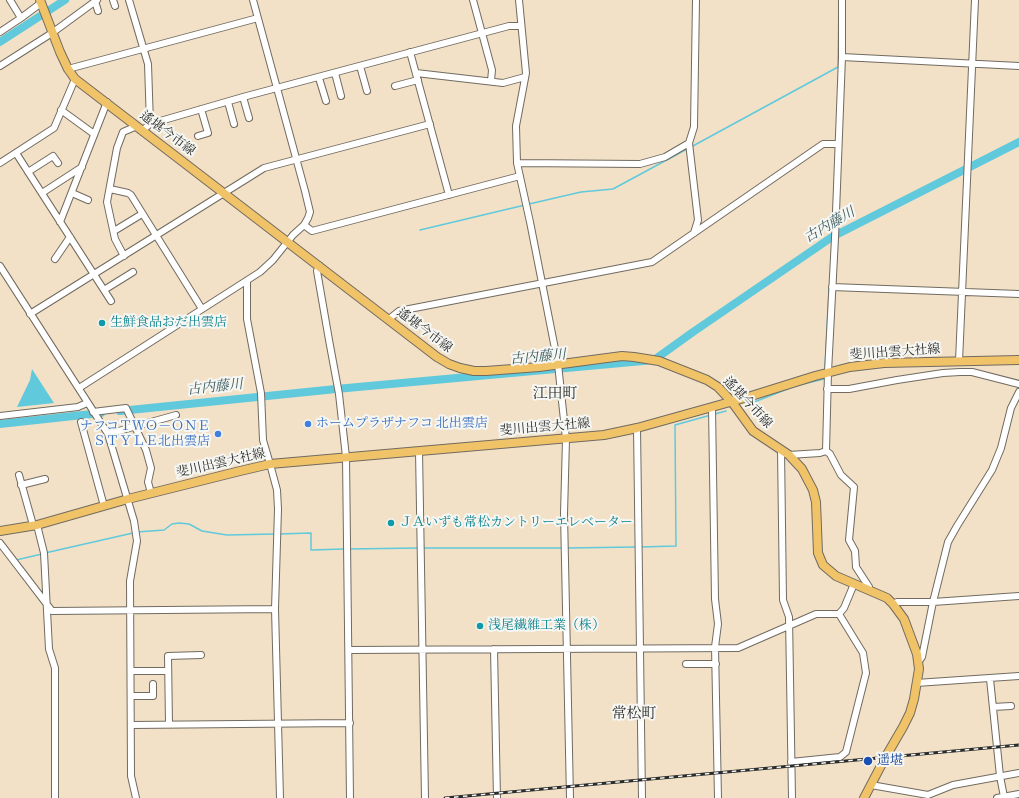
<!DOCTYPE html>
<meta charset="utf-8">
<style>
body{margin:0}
canvas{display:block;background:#f2e1c6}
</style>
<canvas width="1019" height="798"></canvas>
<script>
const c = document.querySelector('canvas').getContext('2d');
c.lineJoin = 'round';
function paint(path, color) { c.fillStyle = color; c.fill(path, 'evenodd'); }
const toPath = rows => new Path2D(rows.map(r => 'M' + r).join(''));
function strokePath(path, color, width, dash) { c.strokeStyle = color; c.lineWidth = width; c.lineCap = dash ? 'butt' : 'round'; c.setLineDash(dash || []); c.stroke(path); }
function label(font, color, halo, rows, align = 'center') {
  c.font = font + ' "IM FELL Double Pica","Noto Serif JP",serif'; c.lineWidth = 4; c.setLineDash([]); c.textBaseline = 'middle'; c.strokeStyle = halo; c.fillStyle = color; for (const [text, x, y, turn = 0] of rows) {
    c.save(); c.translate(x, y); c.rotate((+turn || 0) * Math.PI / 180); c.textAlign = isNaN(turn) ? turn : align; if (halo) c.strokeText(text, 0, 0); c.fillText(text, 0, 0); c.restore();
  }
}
const water = toPath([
 [32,369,54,403,17,407,30,380]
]);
const stream = toPath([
 [691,147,838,67,839,0],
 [529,204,581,192,613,189,687,149],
 [420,230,525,205],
 [825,368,829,288],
 [795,386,824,379],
 [749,404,790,388],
 [715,414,726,411],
 [137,532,164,530,172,524,179,523,189,524,202,531,227,535,275,534],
 [279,534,311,533,311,550,344,549],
 [640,547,676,546,675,425,711,415],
 [422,548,562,548],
 [566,548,636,547],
 [348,549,418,548],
 [45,553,133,533],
 [16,560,42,554]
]);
const river = toPath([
 [0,42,65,0],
 [120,411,336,389,654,360,693,332,832,237,1019,142],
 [0,424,101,413]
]);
const minor = toPath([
 [10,0,21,18],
 [113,0,115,6],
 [129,0,148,64,150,124],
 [473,0,492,70,491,81],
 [519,0,526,73,516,126,517,163,530,222,558,364,566,439,564,514,570,798],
 [842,0,842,57,835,238,828,372,826,451,830,454,841,475,854,487,849,540,855,551,856,567,869,587,869,590],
 [95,1,98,11],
 [0,32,21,18,41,3],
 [410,52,449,195],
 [842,57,1019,66],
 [0,66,52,33,97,0],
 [360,66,367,91],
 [68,69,258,18],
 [335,73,341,96],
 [416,73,503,83,525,77],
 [319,78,326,101],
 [395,86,418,80],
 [243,97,249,118],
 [228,102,234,124],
 [61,110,94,134],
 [143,130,150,124,243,97,509,26,521,26],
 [198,136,208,133,201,109],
 [16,153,111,301],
 [0,163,54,128,75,79],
 [517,163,640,164,665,157,689,143],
 [28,172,53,156,58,163],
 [110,189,128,193,131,195,202,309],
 [42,193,82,167],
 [72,193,88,200],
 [60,222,107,102],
 [304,225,312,231,520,176],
 [114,231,142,214],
 [694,233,698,220,689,143,694,127,696,0],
 [124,256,115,239,107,202,117,148,123,132,137,126],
 [55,259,70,237],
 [319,265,317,271,329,340,339,394,346,457,350,798],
 [0,266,108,434,134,521,137,541,130,581,131,776,136,798],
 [247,281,247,319,261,393,263,440,270,464,277,490,278,509,275,609,280,798],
 [832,287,1019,294],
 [104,290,133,272],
 [30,314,264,168,430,124],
 [389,319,399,311,652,262,823,144,838,144],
 [959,361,975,0],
 [79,388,260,272,273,260,293,235,304,225,308,218,310,212,305,191,253,0],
 [827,389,849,389,897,380,943,373,960,372,972,372,1019,384],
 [712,407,715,599,718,624,715,647,718,798],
 [93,412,126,408,146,450,151,468,148,482,151,493],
 [0,416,78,407,87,403],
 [81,422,104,506],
 [637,428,642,798],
 [108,434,176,415],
 [781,449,783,600,789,617,792,798],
 [419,451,425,798],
 [789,455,820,453,826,451],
 [19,475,33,525],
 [21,485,45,479],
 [37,525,44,553,49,649,55,668,55,798],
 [0,543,52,611,275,609],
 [893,604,897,602,933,602,1019,596],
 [494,649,497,798],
 [349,650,738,648,816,614,839,614,844,608,854,584],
 [919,661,922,657,933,602,948,542,957,526,992,470,1001,448,1011,408,1019,392],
 [686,664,716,664],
 [131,671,168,671],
 [990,679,1000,776,1004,797],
 [916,683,1019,676],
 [131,696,153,696,153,684],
 [993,707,1011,706],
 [169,724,168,656,201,655],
 [131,725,350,723],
 [791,762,840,757,846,752,866,673,863,653,839,614],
 [871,785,928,795,953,785,1019,773],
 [997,798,1019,794]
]);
const major = toPath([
 [40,0,60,52,68,69,75,79,437,357,449,364,460,368,474,371,486,371,539,367,622,356,634,357,659,361,707,380,718,387,732,402,753,431,789,455,802,469,813,490,816,502,818,553,823,565,836,576,887,598,893,604,904,619,917,654,919,669,914,699,910,713,903,727,885,758,864,798],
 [0,531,37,525,128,499,240,471,270,464,604,435,637,428,748,397,815,376,850,367,884,363,1019,360]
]);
const rail = toPath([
 [445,798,1019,745]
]);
const markers = [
 [102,323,4,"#0f9aa8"],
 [308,424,4,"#3f7fe0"],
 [218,434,4,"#3f7fe0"],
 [391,523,4,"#0f9aa8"],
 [480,626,4,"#0f9aa8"],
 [868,761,5,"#1a4fb4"]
];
const streetNames = [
 ["遙堪今市線",167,134,37],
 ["遙堪今市線",424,331,37],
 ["斐川出雲大社線",895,353,-4],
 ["遙堪今市線",747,403,47],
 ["斐川出雲大社線",545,428,-5],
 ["斐川出雲大社線",221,464,-13]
];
const cultureNames = [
 ["生鮮食品おだ出雲店",110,323],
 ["ＪＡいずも常松カントリーエレベーター",399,523],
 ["浅尾繊維工業（株）",488,626]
];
const shopNames = [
 ["ホームプラザナフコ 北出雲店",316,424],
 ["ナフコＴＷＯ－ＯＮＥ",210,427,"right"],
 ["ＳＴＹＬＥ北出雲店",210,442,"right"]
];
const transitNames = [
 ["遥堪",877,761]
];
const waterNames = [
 ["古内藤川",830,226,-30],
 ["古内藤川",538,358,-5],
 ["古内藤川",215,388,-6]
];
const quarterNames = [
 ["江田町",555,395],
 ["常松町",634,715]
];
paint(water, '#60c9dc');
strokePath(stream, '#60c9dc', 1.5);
strokePath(river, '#60c9dc', 8);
strokePath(minor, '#716b61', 8);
strokePath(major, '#716b61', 10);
strokePath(minor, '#fff', 6);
strokePath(major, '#f1c369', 8);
strokePath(rail, '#2b2b2b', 3);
strokePath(rail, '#f6f6f2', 1.5, [4.5]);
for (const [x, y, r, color] of markers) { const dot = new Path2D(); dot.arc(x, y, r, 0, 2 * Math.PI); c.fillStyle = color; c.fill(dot); strokePath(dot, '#f6f6f2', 1.5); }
label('13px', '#2b2b2b', '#f6f6f2', streetNames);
label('13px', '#0d838f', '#f6f6f2', cultureNames, 'left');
label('13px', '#366cbe', '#f6f6f2', shopNames, 'left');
label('13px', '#164399', '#f6f6f2', transitNames, 'left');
label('italic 14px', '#3b5a60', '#f6f6f2', waterNames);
label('15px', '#2b2b2b', '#f6f6f2', quarterNames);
</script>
